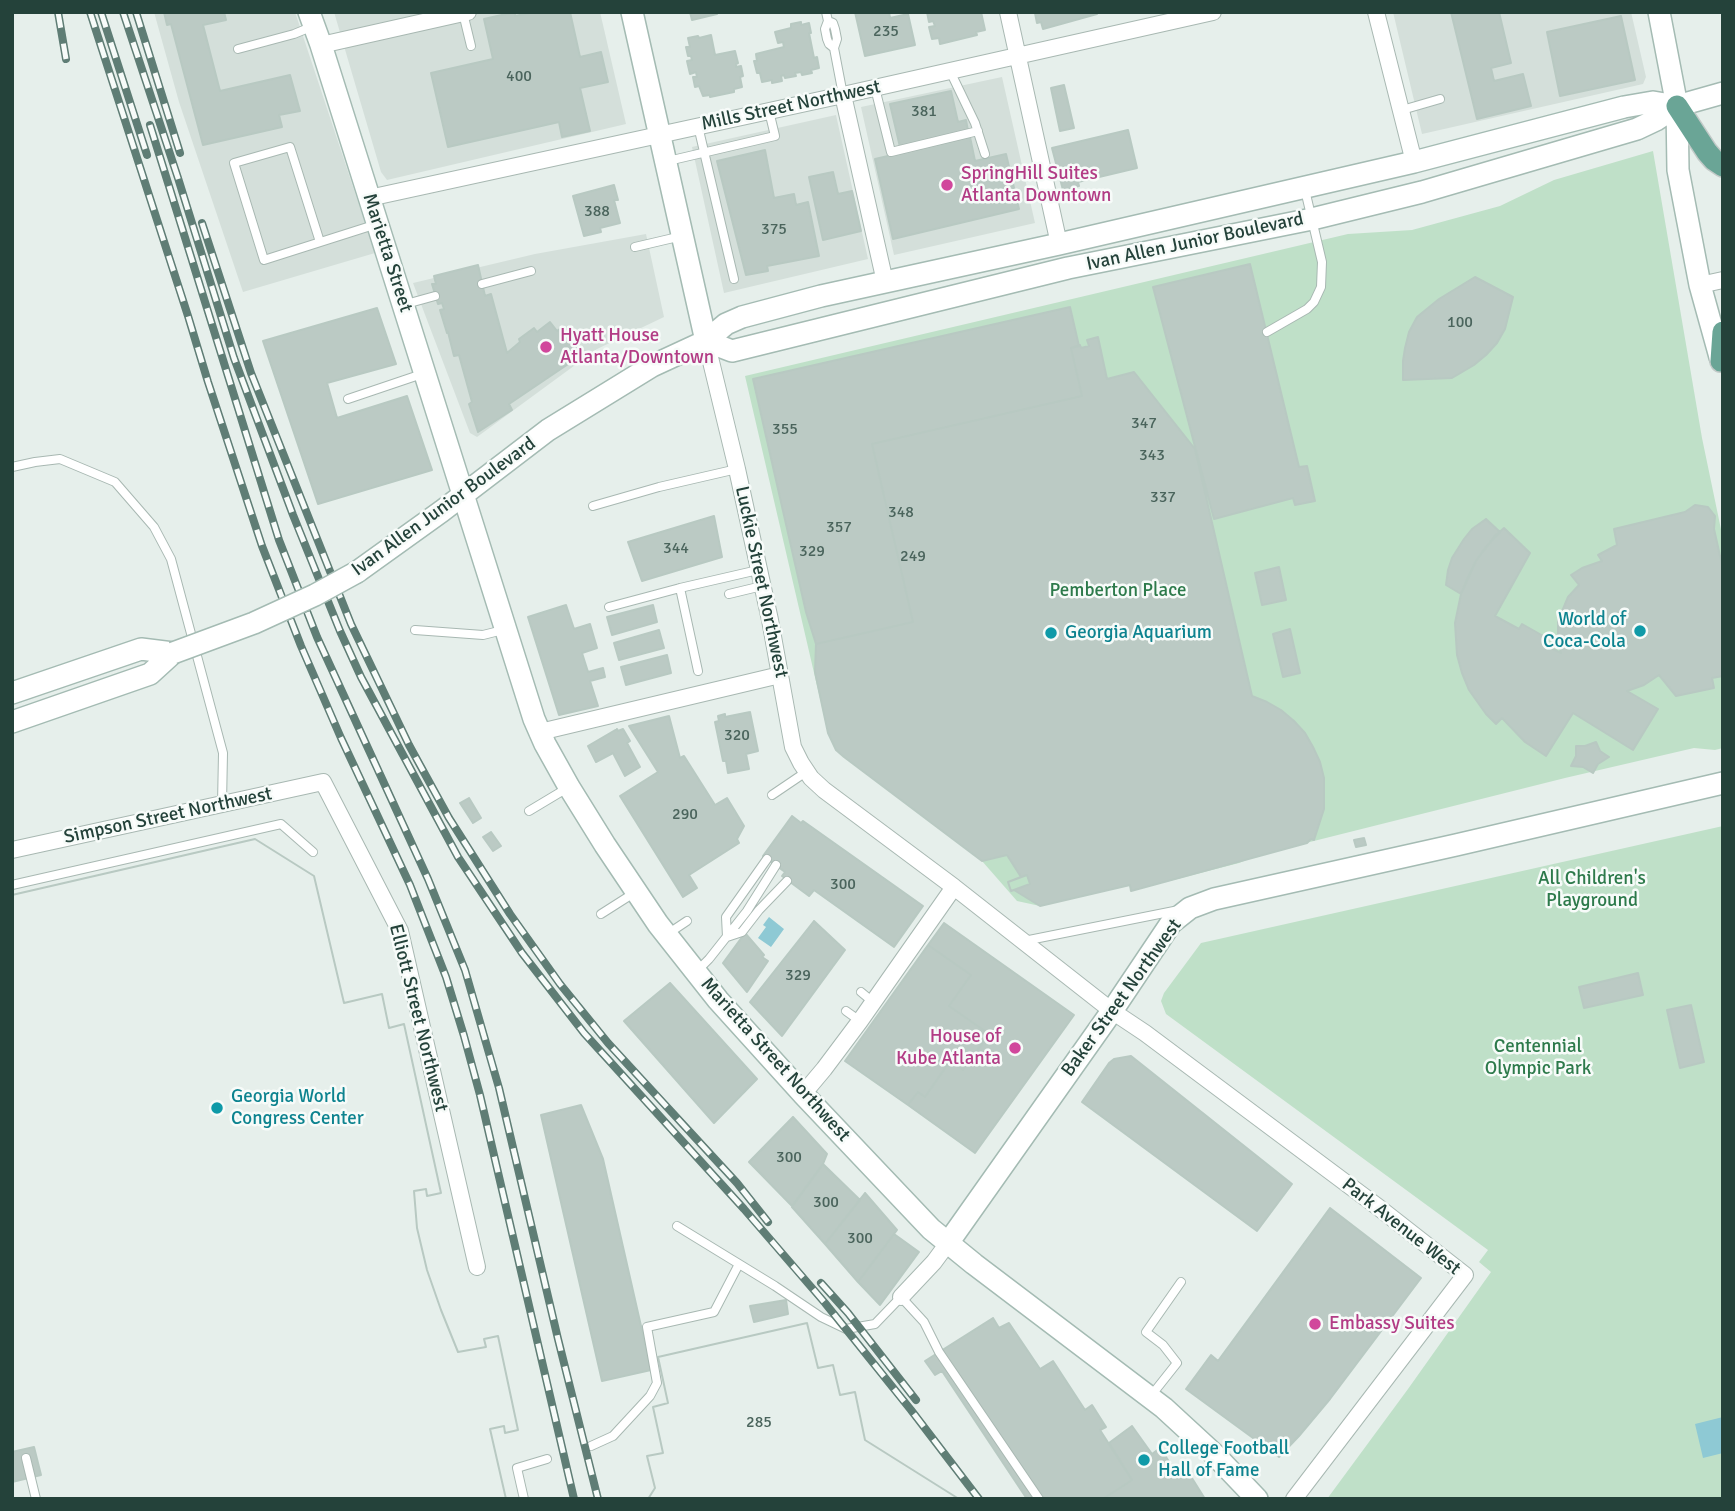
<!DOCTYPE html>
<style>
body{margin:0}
#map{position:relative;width:1735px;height:1511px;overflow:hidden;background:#e6efeb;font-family:Signika,sans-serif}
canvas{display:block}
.frame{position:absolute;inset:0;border:14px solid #24423a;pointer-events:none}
</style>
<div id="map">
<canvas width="1735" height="1511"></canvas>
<div class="frame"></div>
</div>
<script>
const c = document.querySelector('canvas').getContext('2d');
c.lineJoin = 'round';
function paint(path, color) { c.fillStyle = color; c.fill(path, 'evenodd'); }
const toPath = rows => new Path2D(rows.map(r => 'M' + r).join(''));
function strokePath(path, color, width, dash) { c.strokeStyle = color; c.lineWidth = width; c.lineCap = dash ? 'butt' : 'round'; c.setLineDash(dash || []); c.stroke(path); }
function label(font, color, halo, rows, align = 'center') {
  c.font = font + ' Signika,sans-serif'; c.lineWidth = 5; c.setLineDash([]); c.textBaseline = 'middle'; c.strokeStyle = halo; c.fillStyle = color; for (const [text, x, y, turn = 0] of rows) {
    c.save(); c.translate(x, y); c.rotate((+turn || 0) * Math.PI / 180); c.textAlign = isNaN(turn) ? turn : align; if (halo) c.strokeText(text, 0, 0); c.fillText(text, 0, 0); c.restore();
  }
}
const built = toPath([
 [154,12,295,12,375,253,243,292,179,102],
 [334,12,600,12,626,124,387,180,381,172],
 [1393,12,1631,12,1646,77,1643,84,1422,134],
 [1002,77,1035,223,894,255,861,107],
 [836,115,868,259,724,293,692,147],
 [646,234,664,317,597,349,477,437,470,433,413,283,535,254]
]);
const green = toPath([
 [1653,151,1702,438,1723,539,1723,748,1715,750,1694,748,1565,778,1262,854,1239,863,1131,891,1129,885,1040,906,1017,901,982,861,844,757,836,750,828,733,745,376,1348,234,1412,230,1500,206,1554,180],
 [1723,826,1723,1499,1327,1499,1408,1389,1491,1272,1479,1262,1488,1250,1166,1014,1161,1001,1164,993,1201,943]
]);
const water = toPath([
 [769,917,784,929,771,947,758,938,766,927,763,925],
 [1723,1417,1723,1453,1703,1458,1695,1424]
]);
const building = toPath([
 [164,12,224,12,226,20,203,25,220,91,290,75,300,111,279,115,282,127,203,145,171,24,167,25,164,12],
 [515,12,515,16,534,12,570,12,580,57,601,52,608,82,580,88,590,131,562,137,559,122,448,147,431,73,493,59,484,19,515,12],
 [690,12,717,12,717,14,692,20,690,12],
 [855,12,889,12,890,18,908,14,915,45,865,56,855,12],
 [927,12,981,12,985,30,976,32,977,35,940,44,939,38,932,39,929,27,935,26,933,21,929,22,927,12],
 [1037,12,1096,12,1097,14,1043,29,1041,22,1037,23,1035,13,1037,12],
 [1451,12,1499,12,1511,63,1491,68,1494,81,1523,74,1531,106,1477,119,1451,12],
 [1621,16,1635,80,1560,96,1547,32,1621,16],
 [801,22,801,25,809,23,811,33,809,33,814,58,817,57,819,68,811,70,812,73,802,75,801,72,795,73,796,76,785,78,784,75,781,76,782,81,772,83,772,80,762,82,760,73,757,73,754,61,757,61,756,54,784,47,783,42,778,43,775,32,791,28,791,24,801,22],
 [711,35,715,55,735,51,738,63,736,64,736,67,741,66,743,76,740,77,742,87,734,89,734,92,710,97,710,95,703,96,699,86,695,87,693,77,697,77,696,72,690,74,687,61,692,60,691,56,688,56,686,47,690,47,688,38,698,36,699,38,711,35],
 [1064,85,1074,128,1060,131,1051,88,1064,85],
 [951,91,958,122,966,120,968,131,900,147,890,104,951,91],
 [1128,130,1137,168,1078,182,1079,186,1063,190,1052,148,1128,130],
 [970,137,975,161,1006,154,1019,209,893,239,875,159,970,137],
 [765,150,774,198,794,194,796,205,808,202,819,256,767,266,768,271,746,275,717,161,765,150],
 [833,172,838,194,852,191,861,231,823,240,809,177,833,172],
 [614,185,618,200,614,200,620,223,600,228,601,232,584,236,573,196,614,185],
 [1250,264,1299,467,1307,466,1315,501,1295,505,1293,498,1214,519,1153,287,1250,264],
 [478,265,485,296,491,294,507,353,520,342,519,339,534,328,537,332,550,322,557,331,564,326,583,354,509,404,512,410,478,432,469,404,472,402,459,355,454,356,448,332,447,333,440,310,444,309,442,303,438,304,432,284,436,284,434,276,478,265],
 [1475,277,1513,297,1505,329,1497,343,1486,355,1474,365,1452,378,1403,380,1403,361,1405,348,1409,332,1417,317,1439,299,1475,277],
 [1070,307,1079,346,1071,348,1082,396,872,444,913,622,816,644,806,612,753,379,1070,307],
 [377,308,396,364,327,383,337,418,407,396,432,470,318,504,263,341,377,308],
 [1098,337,1107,379,1134,372,1195,449,1252,696,1267,702,1281,710,1294,721,1305,733,1313,747,1320,762,1324,778,1324,809,1314,840,1311,839,1307,843,1131,891,1130,885,1040,906,1014,890,1011,891,1008,882,1021,877,1007,855,982,861,844,757,836,750,828,733,815,672,816,644,913,622,872,444,1082,396,1071,348,1080,345,1081,348,1089,346,1087,340,1098,337],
 [1695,505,1708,507,1715,516,1714,529,1723,569,1723,676,1712,678,1714,688,1676,696,1659,675,1644,685,1627,691,1658,709,1633,750,1573,713,1546,756,1525,742,1502,718,1496,724,1486,714,1469,690,1462,673,1457,655,1455,623,1461,594,1469,575,1476,561,1494,537,1504,528,1530,553,1495,616,1519,629,1522,624,1545,637,1541,643,1561,653,1558,642,1558,621,1568,597,1579,585,1571,575,1582,568,1602,561,1598,555,1617,545,1614,529,1685,512,1695,505],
 [714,516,722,557,642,581,628,542,714,516],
 [1486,519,1500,532,1485,548,1476,561,1461,594,1446,585,1448,570,1452,558,1464,539,1472,529,1486,519],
 [1279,567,1286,600,1262,605,1255,573,1279,567],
 [566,605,574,629,590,624,597,648,582,653,588,672,603,668,605,677,590,681,598,706,559,715,528,617,566,605],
 [653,605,657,622,612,635,607,617,653,605],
 [1290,629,1300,673,1283,677,1273,634,1290,629],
 [659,630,664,648,619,660,614,643,659,630],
 [667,655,671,673,626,685,621,667,667,655],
 [750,712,758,751,746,754,749,769,728,773,726,761,723,761,715,722,719,721,718,716,725,714,725,717,750,712],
 [669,716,680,758,684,756,715,805,727,798,744,826,737,839,739,843,689,875,697,888,683,897,620,796,658,772,629,726,669,716],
 [617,729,618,731,623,729,630,741,627,743,640,767,625,776,613,753,596,762,588,746,617,729],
 [1596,742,1600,751,1609,757,1598,764,1593,773,1583,767,1571,766,1576,756,1576,746,1585,746,1596,742],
 [469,798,481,818,473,823,460,803,469,798],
 [792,816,801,823,803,821,923,906,894,947,814,890,809,896,782,876,785,872,763,856,792,816],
 [491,832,501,846,493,851,483,837,491,832],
 [1364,838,1366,845,1356,847,1354,840,1364,838],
 [255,839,314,876,344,1003,382,994,389,1028,404,1024,441,1193,427,1196,426,1189,414,1191,417,1228,427,1270,441,1310,458,1352,486,1347,484,1339,498,1336,518,1430,505,1433,504,1426,490,1429,506,1499,12,1499,12,1482,41,1475,34,1447,12,1452,12,895,255,839],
 [255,839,314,876,344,1003,382,994,389,1028,404,1024,441,1193,427,1196,426,1189,414,1191,417,1228,427,1270,441,1310,458,1352,486,1347,484,1339,498,1336,518,1430,505,1433,504,1426,490,1429,506,1499,12,1499,12,895,255,839],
 [1027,875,1030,884,1011,891,1008,882,1027,875],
 [814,921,845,950,782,1036,750,1002,814,921],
 [944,923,1074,1015,975,1153,908,1105,918,1092,925,1097,950,1061,963,1070,989,1034,949,1006,971,975,928,945,944,923],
 [745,933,764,955,762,957,768,961,747,992,723,963,745,933],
 [928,945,971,975,949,1006,989,1034,963,1070,950,1061,925,1097,918,1092,908,1105,845,1061,928,945],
 [1638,973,1643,995,1584,1008,1579,987,1638,973],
 [670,983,757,1079,714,1123,624,1021,670,983],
 [1691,1005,1704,1062,1680,1068,1667,1010,1691,1005],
 [1131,1056,1292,1184,1257,1231,1082,1102,1109,1063,1114,1059,1131,1056],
 [581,1105,603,1159,651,1370,602,1381,541,1115,581,1105],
 [793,1117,827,1154,823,1164,792,1206,749,1162,793,1117],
 [823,1164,860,1200,825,1244,792,1207,823,1164],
 [865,1193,897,1230,858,1282,825,1244,865,1193],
 [1330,1208,1421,1278,1330,1399,1299,1436,1279,1457,1186,1389,1211,1355,1218,1361,1330,1208],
 [894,1234,919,1252,880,1305,858,1282,894,1234],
 [786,1300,788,1314,754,1322,750,1306,786,1300],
 [993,1318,999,1328,1009,1323,1040,1369,1053,1361,1085,1410,1092,1405,1106,1427,1100,1430,1132,1480,1103,1499,1027,1499,942,1371,935,1375,925,1361,993,1318],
 [807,1323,818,1368,833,1365,840,1395,855,1392,865,1440,959,1499,648,1499,655,1488,647,1456,663,1453,653,1407,668,1403,658,1357,807,1323],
 [807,1323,818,1368,833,1365,840,1395,855,1392,865,1440,959,1499,648,1499,655,1488,647,1456,663,1453,653,1407,668,1403,658,1357,807,1323],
 [1132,1426,1152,1454,1160,1448,1176,1472,1185,1467,1205,1499,1103,1499,1132,1480,1109,1443,1132,1426]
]);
const lane = toPath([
 [826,12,828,21,825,29,827,39,829,44,834,48,837,39,835,29,833,23,828,21],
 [463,13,471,46],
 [834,48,843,95],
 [238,49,294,34,311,27],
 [950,71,975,123,985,154],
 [875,88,891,152,978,131],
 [1402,110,1440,99],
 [698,126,734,279],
 [668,161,775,136,769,111],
 [320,242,290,147,234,163,264,260,377,224],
 [635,247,682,236],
 [482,284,531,271],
 [406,304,435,296],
 [1267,332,1307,309,1314,302,1321,287,1322,262,1305,190],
 [348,399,425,373],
 [12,467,35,462,60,459,115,482,154,527,171,559,223,753,222,804],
 [593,506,659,487,737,469],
 [680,588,698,671],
 [729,594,762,586],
 [609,607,680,588,758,570],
 [415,630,483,635,503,630],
 [772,795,806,772],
 [529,811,569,787],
 [12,885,281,824,313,852],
 [601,914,634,893],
 [669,933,687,921],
 [727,937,726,917,767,859],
 [727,937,742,932,759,910,787,881],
 [1024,941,1179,910],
 [696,972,709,959,747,911,776,865],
 [861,992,873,1002],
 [846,1011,860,1021],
 [677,1226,775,1286,821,1317,846,1329,875,1324,901,1297,924,1322,939,1352,1039,1499],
 [1150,1397,1177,1363,1163,1345,1146,1332,1181,1282],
 [591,1446,613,1436,650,1396,657,1383,647,1327,714,1312,739,1264],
 [26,1458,36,1499],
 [524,1499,517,1468,547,1459]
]);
const street = toPath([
 [1008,12,1059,244],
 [1376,12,1414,162],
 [321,45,468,12],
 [843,95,885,282],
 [369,198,843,95,1213,12],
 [1700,285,1723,280],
 [706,341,737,469,770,620,793,747,801,763,811,778,824,790,954,887,1112,1011,1145,1033,1378,1207,1465,1275,1294,1499],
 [540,732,780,675],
 [12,850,323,782,400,931,477,1267],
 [803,1094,824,1069,860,1021,954,887],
 [901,1297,934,1262,948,1243]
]);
const secondary = toPath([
 [309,12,321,45,534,719,545,744,569,787,605,845,658,924,718,1000,803,1094,931,1229,974,1264,1164,1408,1214,1454,1257,1499],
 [632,12,706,341],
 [1659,12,1677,106,1678,170,1700,285,1720,357],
 [706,341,732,351,1068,268,1312,219,1422,192,1637,129,1656,120,1677,106,1723,93],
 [357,572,442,511,548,430,652,366,706,341,726,324,742,317,821,296,1059,244,1414,162,1624,107,1653,102,1677,106],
 [12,693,141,649,173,653],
 [12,722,150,674,173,653],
 [948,1243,1112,1011,1171,923,1190,908,1214,899,1456,845,1723,783]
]);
const primary = toPath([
 [1677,106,1707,152,1714,160,1723,166],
 [1721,361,1723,332]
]);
const rail = toPath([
 [58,12,66,59],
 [90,12,188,316,208,382,262,546,301,646,341,738,410,885,446,977,464,1036,480,1095,574,1499],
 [101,12,147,155],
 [123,12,178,178,234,358,293,515,340,631,361,677,458,857,522,953,584,1033,744,1209,825,1303,911,1410,979,1499],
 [136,12,180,153],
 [150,125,279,540,317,637,428,879,465,970,499,1088,558,1339,598,1499],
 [202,223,251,373,351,624,409,745,449,818,510,914,560,984,608,1043,737,1183,768,1222],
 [821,1283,848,1313,916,1400]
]);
const secondaryBridge = toPath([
 [173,653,254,623,315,595,357,572]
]);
const markers = [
 [947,185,7,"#d1479c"],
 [546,347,7,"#d1479c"],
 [1640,631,7,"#0f9aa8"],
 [1051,633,7,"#0f9aa8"],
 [1015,1048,7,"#d1479c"],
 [217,1108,7,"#0f9aa8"],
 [1315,1324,7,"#d1479c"],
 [1144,1460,7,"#0f9aa8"]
];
const numberNames = [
 ["235",886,32],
 ["400",519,77],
 ["381",924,112],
 ["388",597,212],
 ["375",774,230],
 ["100",1460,323],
 ["347",1144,424],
 ["355",785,430],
 ["343",1152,456],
 ["337",1163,498],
 ["348",901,513],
 ["357",839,528],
 ["344",676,549],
 ["329",812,552],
 ["249",913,557],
 ["320",737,736],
 ["290",685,815],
 ["300",843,885],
 ["329",798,976],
 ["300",789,1158],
 ["300",826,1203],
 ["300",860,1239],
 ["285",759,1423]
];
const streetNames = [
 ["Mills Street Northwest",791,106,-12],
 ["Ivan Allen Junior Boulevard",1195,242,-12],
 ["Marietta Street",387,253,72],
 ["Ivan Allen Junior Boulevard",444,507,-36],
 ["Luckie Street Northwest",761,582,78],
 ["Simpson Street Northwest",168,816,-12],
 ["Baker Street Northwest",1122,998,-54],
 ["Elliott Street Northwest",418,1018,76],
 ["Marietta Street Northwest",775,1060,48],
 ["Park Avenue West",1401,1227,38]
];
const hotelNames = [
 ["SpringHill Suites",961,174],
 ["Atlanta Downtown",961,196],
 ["Hyatt House",560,336],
 ["Atlanta/Downtown",560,358],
 ["House of",1001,1037,"right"],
 ["Kube Atlanta",1001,1059,"right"],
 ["Embassy Suites",1329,1324]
];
const parkNames = [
 ["Pemberton Place",1118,591],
 ["All Children's",1592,879],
 ["Playground",1592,901],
 ["Centennial",1538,1047],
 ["Olympic Park",1538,1069]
];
const cultureNames = [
 ["World of",1626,620,"right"],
 ["Coca-Cola",1626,642,"right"],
 ["Georgia Aquarium",1065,633],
 ["Georgia World",231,1097],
 ["Congress Center",231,1119],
 ["College Football",1158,1449],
 ["Hall of Fame",1158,1471]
];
paint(built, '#d4dfda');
paint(green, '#bfe0c8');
paint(water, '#8ec9d4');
paint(building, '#bbcac4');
strokePath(building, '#b8c9c2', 2);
strokePath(lane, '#a8b8b2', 10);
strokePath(street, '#a8b8b2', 18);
strokePath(secondary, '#a4bbb3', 24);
strokePath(primary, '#c2cac8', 24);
strokePath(lane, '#fff', 8);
strokePath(street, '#fff', 16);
strokePath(secondary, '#fff', 21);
strokePath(primary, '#6aa596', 21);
strokePath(rail, '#5f7d75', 8);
strokePath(rail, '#f7fbf9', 5, [16]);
strokePath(secondaryBridge, '#a4bbb3', 24, []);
strokePath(secondaryBridge, '#fff', 21);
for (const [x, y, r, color] of markers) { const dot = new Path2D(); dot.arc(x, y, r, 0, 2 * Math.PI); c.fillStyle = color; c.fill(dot); strokePath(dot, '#f7fbf9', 2.5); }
label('16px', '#4a645c', null, numberNames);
label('19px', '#24423a', '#f7fbf9', streetNames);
label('19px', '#b23c85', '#f7fbf9', hotelNames, 'left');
label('19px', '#2d7a4b', '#f7fbf9', parkNames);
label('19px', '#0d838f', '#f7fbf9', cultureNames, 'left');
</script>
